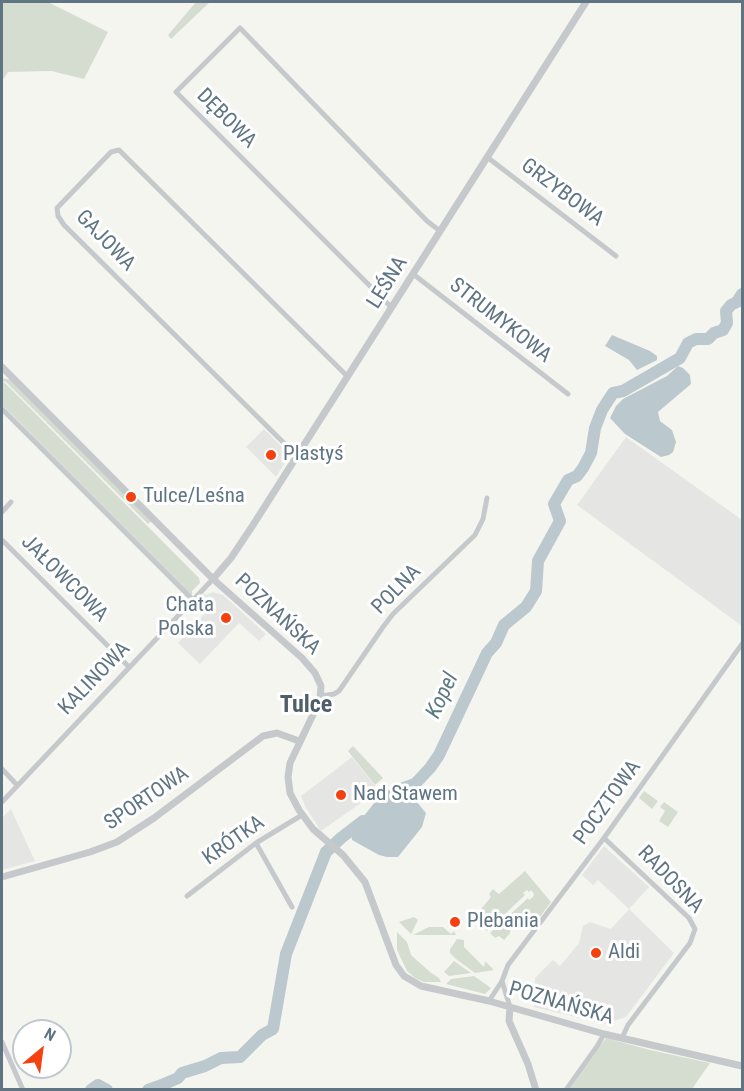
<!DOCTYPE html>
<meta charset="utf-8">
<style>
body{margin:0}
#map{position:relative;width:744px;height:1091px;overflow:hidden;background:#f5f5f0;font-family:"Roboto Condensed",sans-serif}
canvas{display:block}
.frame{position:absolute;inset:0;border:3px solid #607584;pointer-events:none}
.north{position:absolute;left:12px;top:1019px;width:60px;height:60px;box-sizing:border-box;background:#fff;border:2px solid #bfc8ce;border-radius:50%;rotate:29deg;font-size:16px;font-weight:700;line-height:24px;text-align:center;color:#607584}
.north::after{content:'';display:block;margin:auto;width:21px;height:27px;background:#f54010;clip-path:polygon(50% 0,100% 100%,50% 72%,0 100%)}
</style>
<div id="map">
<canvas width="744" height="1091"></canvas>
<div class="frame"></div>
<div class="north">N</div>
</div>
<script>
const c = document.querySelector('canvas').getContext('2d');
c.lineJoin = 'round';
function paint(path, color) { c.fillStyle = color; c.fill(path, 'evenodd'); }
const toPath = rows => new Path2D(rows.map(r => 'M' + r).join(''));
function strokePath(path, color, width, dash) { c.strokeStyle = color; c.lineWidth = width; c.lineCap = dash ? 'butt' : 'round'; c.setLineDash(dash || []); c.stroke(path); }
function label(font, color, halo, rows, align = 'center') {
  c.font = font + ' "Roboto Condensed",sans-serif'; c.lineWidth = 6; c.setLineDash([]); c.textBaseline = 'middle'; c.strokeStyle = halo; c.fillStyle = color; for (const [text, x, y, turn = 0] of rows) {
    c.save(); c.translate(x, y); c.rotate((+turn || 0) * Math.PI / 180); c.textAlign = isNaN(turn) ? turn : align; if (halo) c.strokeText(text, 0, 0); c.fillText(text, 0, 0); c.restore();
  }
}
const built = toPath([
 [264,429,286,451,287,459,276,477,246,447],
 [626,437,742,520,742,626,577,505],
 [213,592,223,595,266,634,259,641,239,623,200,664,178,643,204,614,194,604,204,593,206,595],
 [352,757,375,786,372,795,321,831,306,808,301,796],
 [11,809,35,861,2,870,2,818],
 [604,846,649,887,629,909,674,953,626,1017,605,1024,534,1007,535,978,553,960,560,966,579,943,583,926,590,922,611,929,629,909,598,880,593,885,582,875]
]);
const green = toPath([
 [2,2,48,2,108,32,84,79,51,71,8,72,2,81],
 [196,2,210,2,171,39,168,35],
 [2,378,12,380,152,521,148,524,6,382,2,381],
 [2,382,5,383,199,578,200,583,192,591,192,596,2,405],
 [353,746,383,778,375,785,348,751],
 [644,791,658,801,652,809,639,798],
 [664,802,678,812,668,827,659,821,665,811,660,807],
 [525,871,551,902,534,925,523,917,517,923,511,926,510,933,504,940,499,936,495,938,490,933,528,898,529,900,533,897,534,894,531,890,529,892,527,890,523,893,525,895,487,931,472,920,491,897,489,894,493,889,499,894],
 [414,917,418,920,411,934,399,922],
 [429,927,443,927,451,934,454,931,456,935,413,935],
 [397,932,407,942,411,955,430,972,439,978,441,982,424,982,415,978,407,971,397,950],
 [457,939,464,940,464,947,484,967,485,961,494,970,475,973,456,959,450,953,450,949],
 [454,961,471,973,449,976,444,972],
 [474,976,491,988,485,994,446,984,451,979],
 [606,1038,650,1050,710,1063,692,1089,570,1089]
]);
const water = toPath([
 [612,335,650,351,657,356,657,360,637,370,629,360,605,346],
 [678,366,683,368,690,375,691,384,658,412,660,421,672,430,676,442,673,452,669,455,661,457,625,434,610,418,616,406,623,399,667,376],
 [393,788,416,801,426,813,422,827,398,857,387,857,379,855,352,840,351,832,379,797]
]);
const river = toPath([
 [387,800,398,790,415,784,430,768,439,755,487,653,496,643,504,625,526,607,536,591,538,561,560,521,554,504,568,480,577,476,583,468,591,453,595,428,602,410,613,393,623,391,680,358,688,343,696,339,708,339,714,333,723,330,727,323,726,311,731,305,737,302,742,294],
 [91,1090,98,1085,107,1090],
 [148,1090,162,1085,178,1078,182,1073,205,1066,221,1058,240,1057,262,1035,273,1029,286,954,326,852,341,838,363,821]
]);
const minor = toPath([
 [487,157,616,256],
 [413,274,568,394],
 [391,307,176,92,240,28,427,221,440,231],
 [2,409,193,600],
 [297,456,64,225,58,216,57,208,111,152,119,150,347,376],
 [2,512,11,502],
 [2,540,129,667],
 [321,696,334,694,339,691,383,627,393,614,475,535,483,519,487,498],
 [2,769,17,785],
 [2,802,213,579],
 [604,838,689,918,695,929,690,943,628,1025,622,1038],
 [256,843,292,907],
 [187,896,256,843,302,815],
 [489,1001,502,981],
 [510,1007,502,981,508,965,604,838,742,644],
 [2,1042,23,1090],
 [566,1090,598,1045,604,1034]
]);
const tertiary = toPath([
 [2,367,213,579,302,658,315,673,321,686,320,700,290,763,288,777,290,793,299,810,313,829,343,855,365,882,396,965,404,976,421,986,489,1001,604,1034,742,1066],
 [213,579,231,558,253,525,586,2],
 [2,877,90,852,117,842,154,818,263,736,277,733,299,741],
 [510,1007,509,1021,528,1064,536,1090]
]);
const markers = [
 [271,455,6,"#f54010"],
 [131,497,6,"#f54010"],
 [226,618,6,"#f54010"],
 [341,795,6,"#f54010"],
 [455,922,6,"#f54010"],
 [596,953,6,"#f54010"]
];
const streetNames = [
 ["DĘBOWA",226,119,45],
 ["GRZYBOWA",562,193,37],
 ["GAJOWA",105,241,46],
 ["LEŚNA",388,283,-58],
 ["STRUMYKOWA",500,321,38],
 ["JAŁOWCOWA",64,579,45],
 ["POLNA",397,590,-46],
 ["POZNAŃSKA",277,615,43],
 ["KALINOWA",95,679,-46],
 ["SPORTOWA",147,799,-34],
 ["POCZTOWA",608,803,-54],
 ["KRÓTKA",234,841,-35],
 ["RADOSNA",670,880,46],
 ["POZNAŃSKA",561,1004,16]
];
const poiNames = [
 ["Plastyś",283,455],
 ["Tulce/Leśna",143,497],
 ["Chata",214,606,"right"],
 ["Polska",214,630,"right"],
 ["Nad Stawem",353,795],
 ["Plebania",467,922],
 ["Aldi",608,953]
];
const waterNames = [
 ["Kopel",443,696,-65]
];
const quarterNames = [
 ["Tulce",306,706]
];
paint(built, '#e5e6e4');
paint(green, '#d5ddd1');
paint(water, '#bbc8cd');
strokePath(river, '#bbc8cd', 12);
strokePath(minor, '#c6c9cc', 5);
strokePath(tertiary, '#c6c9cc', 7);
for (const [x, y, r, color] of markers) { const dot = new Path2D(); dot.arc(x, y, r, 0, 2 * Math.PI); c.fillStyle = color; c.fill(dot); strokePath(dot, '#fff', 2); }
label('21px', '#607584', '#fff', streetNames);
label('21px', '#607584', '#fff', poiNames, 'left');
label('italic 22px', '#5b7982', '#fff', waterNames);
label('bold 24px', '#4f5e69', '#fff', quarterNames);
</script>
